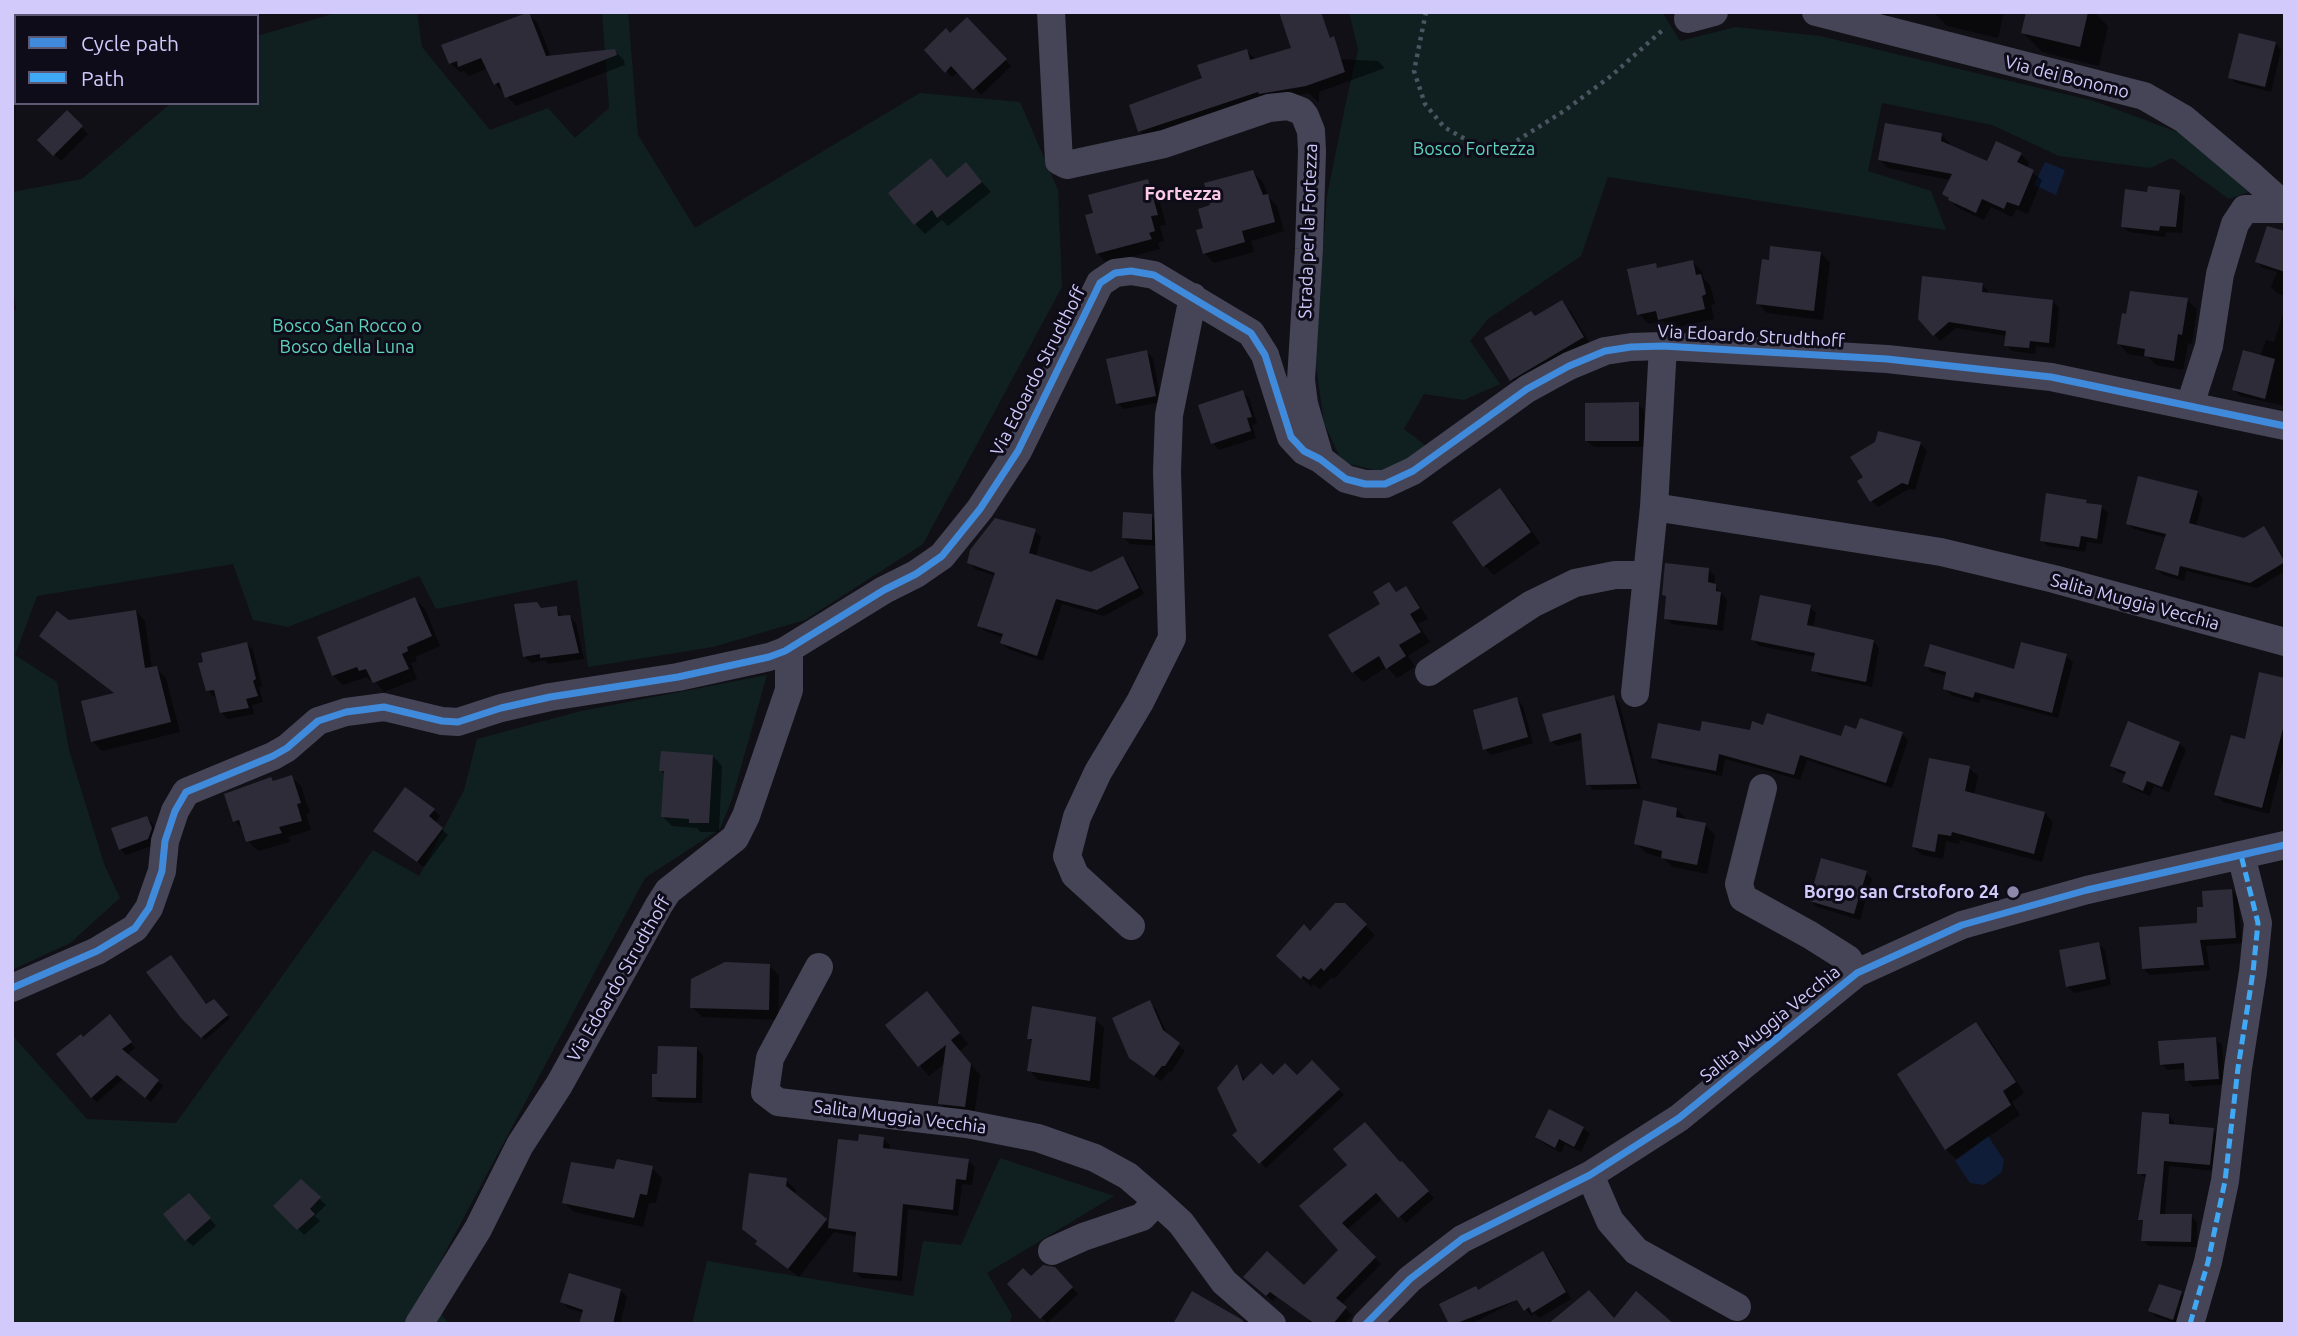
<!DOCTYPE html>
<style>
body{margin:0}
#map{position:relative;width:2297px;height:1336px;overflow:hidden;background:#111016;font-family:Ubuntu,sans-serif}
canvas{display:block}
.frame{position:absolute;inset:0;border:14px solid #d1cafb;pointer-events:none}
.legend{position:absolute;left:14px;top:14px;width:245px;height:91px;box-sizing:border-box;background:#0f0c1a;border:2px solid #5d5874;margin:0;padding:9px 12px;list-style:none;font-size:21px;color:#d1cafb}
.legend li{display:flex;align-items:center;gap:14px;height:35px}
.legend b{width:35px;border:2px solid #5d5874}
</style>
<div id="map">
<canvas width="2297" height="1336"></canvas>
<div class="frame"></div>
<ul class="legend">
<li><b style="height:9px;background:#408adc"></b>Cycle path</li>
<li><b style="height:9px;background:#3fa9f5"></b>Path</li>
</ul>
</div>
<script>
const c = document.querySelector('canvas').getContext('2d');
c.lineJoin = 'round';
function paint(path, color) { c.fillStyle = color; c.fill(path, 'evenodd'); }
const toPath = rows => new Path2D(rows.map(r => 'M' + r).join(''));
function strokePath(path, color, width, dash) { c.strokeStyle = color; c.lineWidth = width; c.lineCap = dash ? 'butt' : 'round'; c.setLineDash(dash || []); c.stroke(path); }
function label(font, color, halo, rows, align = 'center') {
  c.font = font + ' Ubuntu,sans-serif'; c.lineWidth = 6; c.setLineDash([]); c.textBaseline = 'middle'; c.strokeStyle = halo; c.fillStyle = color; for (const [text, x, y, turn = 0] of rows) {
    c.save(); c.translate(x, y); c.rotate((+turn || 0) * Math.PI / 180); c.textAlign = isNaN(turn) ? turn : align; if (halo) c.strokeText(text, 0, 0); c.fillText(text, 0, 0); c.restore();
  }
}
const green = toPath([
 [339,12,417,12,422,47,490,130,548,108,575,138,609,108,602,12,628,12,638,135,695,228,920,93,1020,102,1058,190,1062,287,923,544,805,620,713,647,588,667,577,580,436,609,419,576,288,627,253,620,233,564,37,596,15,655,57,682,69,750,104,864,120,898,70,943,12,970,12,310,16,310,12,284,12,192,82,179,171,103,257,103,257,36],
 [1349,12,1662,12,1680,41,1736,27,1820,36,2094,101,2185,135,2249,192,2229,199,2172,158,2150,168,2059,156,1992,125,1882,103,1868,171,1931,191,1946,230,1608,177,1581,256,1488,319,1470,341,1500,384,1464,400,1424,394,1404,429,1430,449,1383,472,1342,462,1324,423,1315,358,1327,196,1346,102,1358,50],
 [767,675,732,799,720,829,645,878,424,1292,449,1324,12,1324,12,1035,87,1119,176,1123,373,850,419,876,464,790,477,739,581,711],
 [1000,1158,1114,1196,987,1273,1012,1315,1009,1324,692,1324,707,1261,913,1296,923,1241,961,1245]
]);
const water = toPath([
 [2045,162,2065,170,2056,195,2034,185],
 [1988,1136,2004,1160,2002,1172,1984,1185,1970,1183,1955,1161]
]);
const shadow = toPath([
 [188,12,227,12,223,16,193,16],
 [1867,12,1890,12,1887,21],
 [1933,12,2004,12,1998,38,1947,26],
 [2028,12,2094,12,2108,26,2099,66,2042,52,2023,33],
 [529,14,538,24,551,57,615,51,624,60,625,65,516,106,495,84,488,68,469,76,464,71,460,72,450,63],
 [967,19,1011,66,981,95,959,71,952,77,926,50,950,35],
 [2275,43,2281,50,2271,92,2236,83,2230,77],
 [1247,51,1256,60,1318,58,1378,61,1385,68,1319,92,1319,103,1309,93,1268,101,1148,139,1140,131,1204,79],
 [67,112,88,134,61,161,40,140],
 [1941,135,1950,143,1949,147,1988,163,2021,154,2029,163,2027,168,2042,180,2028,214,2016,209,2012,217,1991,207,1984,220,1958,208,1944,194,1951,180,1888,168,1880,160],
 [931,161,948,179,966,164,991,192,948,226,942,220,925,234,915,224],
 [1253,172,1263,182,1269,197,1277,206,1284,231,1251,241,1254,252,1214,263,1204,253,1205,229,1212,206],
 [1147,181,1157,191,1166,225,1160,226,1164,241,1158,243,1160,249,1107,263,1097,253,1095,214],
 [2179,191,2185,198,2182,233,2166,232,2165,237,2129,232,2122,226,2149,194],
 [2285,233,2285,296,2277,293,2271,287,2277,272,2263,268,2257,262],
 [1821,253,1830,263,1823,320,1767,313,1758,303,1770,262],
 [1693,262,1702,272,1704,279,1710,285,1715,304,1711,305,1714,319,1670,329,1662,321,1649,324,1639,314,1655,265,1660,269],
 [1982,284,1988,291,1988,294,2053,301,2059,308,2055,348,2036,346,2035,354,2012,351,2006,345,2007,336,1956,328,1940,341,1920,319],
 [2187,300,2197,309,2192,344,2188,343,2183,370,2156,365,2148,357,2128,354,2119,344],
 [1561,302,1571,312,1592,347,1521,389,1512,380,1535,317],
 [2285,307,2285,406,2240,396,2234,390,2260,357,2266,340,2274,342],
 [1147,352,1153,358,1161,402,1124,409,1117,403],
 [1242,392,1249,398,1257,423,1252,425,1256,438,1219,450,1213,443,1200,406],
 [1638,404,1644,410,1645,447,1594,447,1587,441],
 [1920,444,1927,450,1915,490,1909,489,1878,507,1871,501],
 [1500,491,1510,500,1540,543,1494,575,1484,565],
 [2197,492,2203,499,2196,527,2244,540,2264,528,2285,559,2285,571,2257,588,2186,571,2184,581,2163,575,2157,569,2166,538,2134,529,2128,523],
 [2086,502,2089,505,2101,507,2108,513,2102,544,2087,542,2085,552,2048,546,2042,540],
 [1151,516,1157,522,1158,546,1130,544,1124,538],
 [1035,531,1041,537,1036,556,1091,574,1123,558,1129,564,1144,594,1104,616,1062,604,1043,661,1008,649,1002,643,1004,638,985,631,979,625,995,576,975,569,969,562],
 [1708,570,1715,576,1714,585,1727,600,1723,631,1672,624,1666,618,1668,599,1664,595],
 [1389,584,1398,593,1406,588,1415,598,1428,619,1418,624,1430,642,1408,656,1415,667,1397,678,1387,667,1363,682,1353,672],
 [415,599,425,609,440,646,415,657,417,661,411,663,417,679,384,692,373,679,370,680,367,677,343,685,333,675],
 [1810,607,1816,613,1813,628,1873,641,1879,648,1872,687,1820,676,1813,670,1816,657,1759,646,1753,639],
 [557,608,563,618,570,617,576,623,584,659,548,664,545,660,531,663,525,657,542,610],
 [136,611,145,621,152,669,156,668,166,678,180,732,102,751,93,742,115,694,41,636,69,622],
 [247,644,253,650,262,686,259,687,263,702,252,705,254,714,228,719,221,712,217,696,214,697,208,690],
 [2066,656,2073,662,2058,718,1981,698,1979,703,1951,695,1944,688,1947,676,1932,672,1926,666,2015,671],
 [2285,679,2285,753,2269,814,2223,802,2216,795],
 [1614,697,1619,702,1641,789,1593,790,1588,784,1584,739,1557,746,1551,741],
 [1517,699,1523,706,1533,743,1491,755,1485,749],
 [1857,731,1902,734,1908,740,1892,788,1807,760,1800,780,1725,759,1722,776,1660,763,1653,757,1701,733,1843,739],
 [2179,743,2186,750,2169,792,2154,786,2150,796,2130,788,2124,782,2127,775,2118,772,2112,766],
 [713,756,722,766,719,832,700,832,697,828,672,826,662,816,665,775,661,770],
 [1969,768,1978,776,1974,795,2045,813,2053,822,2042,862,1960,840,1959,844,1946,841,1943,859,1922,855,1913,847],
 [291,777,301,786,310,813,306,814,311,830,288,837,290,842,258,851,248,841,244,831,235,821,274,782],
 [1677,809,1686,819,1705,825,1715,835,1707,874,1673,867,1663,858,1646,853,1636,843],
 [434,810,440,816,435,823,448,835,424,867,375,831],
 [147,818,153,824,157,835,154,845,126,855,120,849],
 [1866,873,1872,879,1860,920,1817,907,1811,901],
 [2232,890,2238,897,2242,943,2206,946,2210,970,2150,975,2144,969,2199,924,2205,909],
 [1344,905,1375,935,1334,979,1332,977,1320,989,1313,984,1312,987,1288,966,1311,933],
 [2098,944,2105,950,2111,985,2074,993,2067,986],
 [769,966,779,975,778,1020,702,1017,692,1007],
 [927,993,968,1044,960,1051,980,1075,974,1116,950,1113,940,1103,945,1063,929,1076,887,1026],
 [214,1001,230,1018,205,1040,182,1017],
 [1150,1003,1156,1009,1168,1036,1185,1051,1171,1072,1169,1071,1161,1081,1138,1064],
 [1095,1019,1104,1028,1099,1089,1038,1080,1029,1070,1033,1042,1029,1038],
 [115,1022,135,1048,127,1055,163,1086,151,1102,123,1079,97,1102,92,1097,83,1039],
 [1976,1025,1986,1034,2024,1093,2012,1102,2020,1115,1956,1159,1946,1149],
 [2215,1038,2222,1045,2225,1084,2193,1087,2187,1080,2186,1069,2168,1070,2161,1064],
 [697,1049,703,1055,702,1103,659,1102,653,1096],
 [1312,1062,1344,1095,1266,1168,1235,1135,1239,1131,1237,1066,1245,1081,1297,1077],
 [2169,1116,2174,1122,2174,1126,2214,1130,2219,1136,2215,1171,2169,1166,2165,1216,2191,1216,2197,1222,2197,1247,2149,1246,2143,1240,2144,1223,2140,1219,2147,1179,2139,1173],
 [1583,1128,1590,1134,1581,1152,1565,1144,1561,1153,1543,1143,1537,1137],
 [883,1138,890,1145,889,1151,968,1160,975,1167,972,1185,962,1184,958,1216,908,1209,902,1281,861,1278,855,1271,858,1237,834,1232,799,1277,767,1253,744,1229,786,1180,796,1190,795,1196,831,1225,860,1143],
 [1400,1164,1408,1169,1434,1198,1406,1223,1383,1198,1347,1230,1381,1264,1341,1305,1352,1315,1344,1324,1307,1324,1310,1320,1277,1297,1273,1301,1252,1283,1304,1288,1341,1250,1302,1206],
 [652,1168,662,1178,656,1203,649,1203,643,1227,574,1212,564,1202,615,1171],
 [301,1181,326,1205,315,1216,320,1221,304,1235,276,1206],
 [195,1201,216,1226,193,1246,186,1240],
 [1543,1253,1549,1259,1571,1299,1539,1318,1535,1313,1531,1316,1519,1299,1471,1324,1451,1324,1479,1292],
 [1054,1269,1078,1294,1047,1323,1009,1284,1031,1278],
 [620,1290,627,1297,620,1324,581,1324,584,1313,568,1308,562,1301],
 [2181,1293,2188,1299,2180,1324,2157,1317,2151,1311]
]);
const building = toPath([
 [529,12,546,56,615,49,617,55,505,98,499,82,494,85,481,58,458,67,457,61,449,64,441,45],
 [1279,12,1321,12,1330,38,1334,36,1345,72,1306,86,1259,94,1258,92,1138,132,1129,105,1202,78,1197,65,1247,49,1250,60,1291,48],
 [2026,12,2088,12,2080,47,2021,33],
 [967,17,1007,59,973,90,951,66,945,73,924,50,946,28,950,33],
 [2239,33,2276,42,2265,87,2228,78],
 [67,110,83,126,53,156,37,140],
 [1885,123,1942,133,1941,141,1987,161,1996,141,2022,153,2017,162,2034,170,2019,206,2007,202,2004,209,1982,199,1976,213,1948,200,1949,198,1942,194,1952,174,1878,160],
 [931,158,947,178,966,162,982,182,937,218,932,210,914,225,888,193],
 [1253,170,1263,195,1268,194,1275,222,1242,231,1245,242,1203,254,1196,230,1203,228,1198,209,1210,205,1204,183],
 [1148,179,1158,215,1151,216,1155,231,1149,233,1152,239,1096,254,1085,215,1093,213,1088,195],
 [2148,186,2180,190,2176,227,2160,226,2159,231,2121,227,2125,189,2147,192],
 [2267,226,2285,231,2285,272,2255,262],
 [1770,246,1821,252,1814,311,1756,304,1762,259,1769,260],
 [1693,260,1696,275,1701,274,1706,294,1702,296,1705,309,1658,320,1656,311,1637,315,1627,269,1656,263,1657,268],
 [1922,276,1983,283,1982,292,2053,300,2049,343,2030,341,2029,348,2004,346,2006,331,1949,322,1933,336,1918,319],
 [2130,291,2188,298,2182,335,2178,334,2174,361,2144,356,2145,349,2117,344,2122,313,2126,314],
 [1562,300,1584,337,1510,381,1484,338,1531,311,1535,316],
 [1147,350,1156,396,1116,404,1106,359],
 [2243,350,2275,359,2265,399,2232,390],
 [1243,390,1252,417,1247,418,1251,431,1211,444,1198,405],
 [1639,402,1639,441,1585,441,1585,403],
 [1878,431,1921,442,1908,485,1902,483,1870,502,1857,481,1863,477,1850,457,1875,442],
 [2138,476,2198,491,2189,523,2244,538,2264,526,2285,562,2250,583,2180,566,2178,576,2155,569,2166,534,2126,524],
 [1500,488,1531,532,1483,567,1452,522],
 [2046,493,2087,500,2086,503,2102,505,2097,539,2081,536,2079,547,2040,541],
 [1123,512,1152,514,1152,540,1122,538],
 [995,518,1036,529,1029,553,1091,572,1123,556,1139,588,1097,610,1056,599,1037,656,1000,643,1003,634,977,626,995,573,967,563,970,550],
 [1665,563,1709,568,1708,582,1716,584,1716,591,1721,592,1717,625,1664,619,1666,596,1662,595],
 [1389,582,1396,592,1406,586,1420,608,1410,614,1421,632,1399,645,1406,656,1386,669,1379,656,1352,673,1328,635,1380,604,1373,592],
 [1760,595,1811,605,1807,625,1874,640,1866,682,1811,671,1815,653,1751,640],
 [415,597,432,636,407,647,408,651,402,654,409,669,373,683,366,669,359,671,357,667,332,676,317,637],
 [537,602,541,608,557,606,558,616,570,615,579,653,540,658,540,654,523,657,514,604],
 [136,610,145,668,157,666,171,722,91,742,81,701,114,693,39,636,57,611,69,620],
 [247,642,256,679,253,681,258,696,246,699,249,708,220,713,214,690,206,691,198,663,203,662,201,653],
 [2021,642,2067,654,2052,713,1975,692,1973,698,1943,689,1946,672,1924,666,1930,644,2014,669],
 [2259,672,2285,678,2285,721,2262,808,2214,795,2231,735,2245,739],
 [1614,695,1637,784,1586,785,1581,733,1550,742,1542,714],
 [1517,697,1528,737,1483,750,1473,710],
 [1767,713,1841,736,1845,725,1856,729,1860,718,1903,732,1886,783,1800,755,1794,775,1719,754,1716,771,1651,758,1658,723,1700,731,1702,721,1750,730,1752,721,1763,725],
 [2128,721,2180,742,2162,787,2147,781,2143,791,2122,782,2126,772,2110,766],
 [661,751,713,755,709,823,689,823,689,819,661,817,664,771,659,771],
 [1929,758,1970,766,1965,791,2045,812,2034,854,1952,832,1951,836,1938,834,1935,852,1912,847],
 [292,775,301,803,297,804,302,821,279,827,282,833,246,842,239,820,233,822,224,794,271,777,273,781],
 [405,787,435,809,429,816,443,828,417,862,373,831],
 [1643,800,1677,808,1676,817,1706,823,1697,865,1661,858,1662,851,1634,844],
 [147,816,152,828,148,839,119,850,111,828],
 [1821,858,1867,871,1854,914,1809,901],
 [2232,889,2236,938,2200,940,2204,965,2142,969,2139,927,2197,923,2197,907,2203,907,2202,891],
 [1335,903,1345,903,1367,924,1324,971,1321,968,1309,980,1303,976,1301,979,1276,956,1304,924,1310,931],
 [2099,942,2106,979,2066,987,2059,950],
 [171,955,206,1004,214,999,228,1015,201,1038,181,1018,146,972],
 [725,962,770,964,769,1010,690,1008,691,979],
 [927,991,960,1033,951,1040,971,1064,965,1107,938,1104,946,1045,918,1067,885,1025],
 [1150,1000,1163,1030,1180,1043,1165,1066,1162,1066,1154,1076,1129,1058,1112,1018],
 [1032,1006,1096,1017,1090,1081,1027,1071,1032,1039,1027,1039],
 [110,1014,132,1042,122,1049,159,1080,145,1098,117,1075,91,1098,56,1054,81,1034,83,1037],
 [1976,1022,2016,1082,2003,1091,2011,1105,1945,1150,1897,1074],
 [2216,1037,2219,1079,2185,1081,2184,1063,2160,1065,2158,1041],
 [658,1046,697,1047,696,1098,652,1097,652,1074,657,1074],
 [1312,1060,1340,1089,1259,1164,1232,1135,1237,1131,1217,1088,1237,1064,1243,1081,1261,1063,1273,1075,1285,1063,1297,1075],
 [1549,1109,1584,1127,1574,1147,1559,1139,1555,1148,1535,1137],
 [2142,1112,2169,1114,2169,1124,2214,1128,2210,1165,2164,1161,2160,1214,2192,1214,2191,1242,2141,1241,2143,1220,2138,1220,2146,1174,2137,1174],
 [1365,1122,1400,1162,1402,1161,1429,1191,1398,1218,1376,1193,1342,1223,1376,1257,1336,1298,1347,1307,1333,1324,1315,1324,1270,1292,1266,1296,1243,1277,1267,1251,1304,1285,1338,1250,1299,1206,1347,1165,1333,1149],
 [859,1134,884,1137,883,1148,969,1159,966,1180,956,1179,953,1210,903,1204,897,1276,853,1272,856,1232,828,1228,838,1139,858,1141],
 [617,1159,653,1166,647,1195,640,1194,634,1218,562,1203,571,1162,614,1169],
 [749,1173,787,1178,786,1186,827,1219,788,1269,755,1244,757,1241,742,1229],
 [301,1179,321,1197,310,1209,315,1214,297,1230,273,1206],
 [189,1193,211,1218,185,1241,163,1214],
 [1543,1251,1566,1292,1532,1313,1529,1307,1524,1311,1517,1300,1454,1324,1449,1324,1439,1304,1476,1286,1478,1290],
 [1043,1265,1055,1267,1073,1287,1040,1319,1007,1284,1023,1268,1031,1276],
 [569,1273,621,1289,613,1324,579,1324,583,1310,560,1302],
 [2159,1284,2182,1291,2173,1320,2148,1311],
 [1589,1290,1614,1318,1636,1291,1674,1324,1548,1324],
 [1192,1291,1241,1319,1246,1324,1173,1324]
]);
const path = toPath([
 [1426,12,1414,71,1425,104,1444,127,1477,146,1510,145,1564,111,1611,76,1665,28]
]);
const street = toPath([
 [1051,12,1059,161,1067,165,1164,144,1269,108,1288,106,1301,111,1305,116,1311,131,1312,151,1309,249,1301,380,1304,404,1320,459],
 [1689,12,1688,19,1714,12],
 [1816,12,2144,96,2184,119,2253,177,2285,206],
 [2190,405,2209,346,2220,274,2235,224,2245,209,2285,209],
 [1654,507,1941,552,2054,579,2285,642],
 [1429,672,1532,604,1575,583,1615,575,1646,575],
 [1635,693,1654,507,1663,346],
 [1763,788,1739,884,1743,898,1810,935,1848,959,1857,973],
 [1131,926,1075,875,1067,856,1077,817,1098,772,1140,702,1172,638,1167,471,1169,415,1193,297],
 [819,967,770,1058,765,1092,778,1102,967,1124,1038,1138,1095,1158,1128,1176,1157,1201,1181,1223,1224,1282,1272,1324],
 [12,988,97,951,135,928,149,908,162,871,165,841,175,811,186,792,273,756,287,748,318,721,346,712,384,707,442,721,458,722,501,708,550,697,678,677,769,657,785,651,884,590,916,574,942,556,980,509,1018,451,1100,283,1115,273,1131,271,1154,275,1251,333,1265,355,1291,437,1304,451,1320,459,1346,479,1365,484,1385,484,1413,471,1527,389,1569,366,1605,351,1631,347,1663,346,1887,359,2051,377,2285,426],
 [1590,1175,1610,1221,1636,1251,1737,1307],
 [1052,1251,1083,1237,1142,1217,1157,1201],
 [419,1324,478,1229,520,1145,559,1085,659,905,668,891,735,838,746,816,789,690,789,656,785,651],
 [1366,1324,1410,1279,1462,1239,1590,1175,1679,1118,1857,973,1962,925,2087,890,2285,845],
 [2190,1324,2208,1262,2225,1181,2238,1068,2253,972,2258,923,2241,855]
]);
const quiet = toPath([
 [2190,1324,2208,1262,2225,1181,2238,1068,2253,972,2258,923,2241,855]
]);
const cycleway = toPath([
 [12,988,97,951,135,928,149,908,162,871,165,841,175,811,186,792,273,756,287,748,318,721,346,712,384,707,442,721,458,722,501,708,550,697,678,677,769,657,785,651,884,590,916,574,942,556,980,509,1018,451,1100,283,1115,273,1131,271,1154,275,1251,333,1265,355,1291,437,1304,451,1320,459,1346,479,1365,484,1385,484,1413,471,1527,389,1569,366,1605,351,1631,347,1663,346,1887,359,2051,377,2285,426],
 [1366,1324,1410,1279,1462,1239,1590,1175,1679,1118,1857,973,1962,925,2087,890,2285,845]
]);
const markers = [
 [2013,892,7,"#8e89ab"]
];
const streetNames = [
 ["Via dei Bonomo",2067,77,14],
 ["Strada per la Fortezza",1308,231,-88],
 ["Via Edoardo Strudthoff",1751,336,3],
 ["Via Edoardo Strudthoff",1038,371,-63],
 ["Salita Muggia Vecchia",2135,602,15],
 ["Via Edoardo Strudthoff",619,979,-60],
 ["Salita Muggia Vecchia",1770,1024,-39],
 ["Salita Muggia Vecchia",900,1117,7]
];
const parkNames = [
 ["Bosco Fortezza",1474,149],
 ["Bosco San Rocco o",347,326],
 ["Bosco della Luna",347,347]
];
const poiNames = [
 ["Borgo san Crstoforo 24",1999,892]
];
const neighbourhoodNames = [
 ["Fortezza",1183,194]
];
paint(green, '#102021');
paint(water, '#0f1d38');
paint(shadow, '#0007');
paint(building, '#2f2c3a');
strokePath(path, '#495661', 4.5, [3.5, 5]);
strokePath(street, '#464557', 28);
strokePath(quiet, '#3fa9f5', 5, [10, 5]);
strokePath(cycleway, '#408adc', 7);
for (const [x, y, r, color] of markers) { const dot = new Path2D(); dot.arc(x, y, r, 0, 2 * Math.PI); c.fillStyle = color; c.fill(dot); strokePath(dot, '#0f0c1a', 2.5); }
label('18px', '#d1cafb', '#0f0c1a', streetNames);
label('18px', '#5dd3bb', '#0f0c1a', parkNames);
label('bold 18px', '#d1cafb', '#0f0c1a', poiNames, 'right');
label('bold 19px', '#fbcbe8', '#0f0c1a', neighbourhoodNames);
</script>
